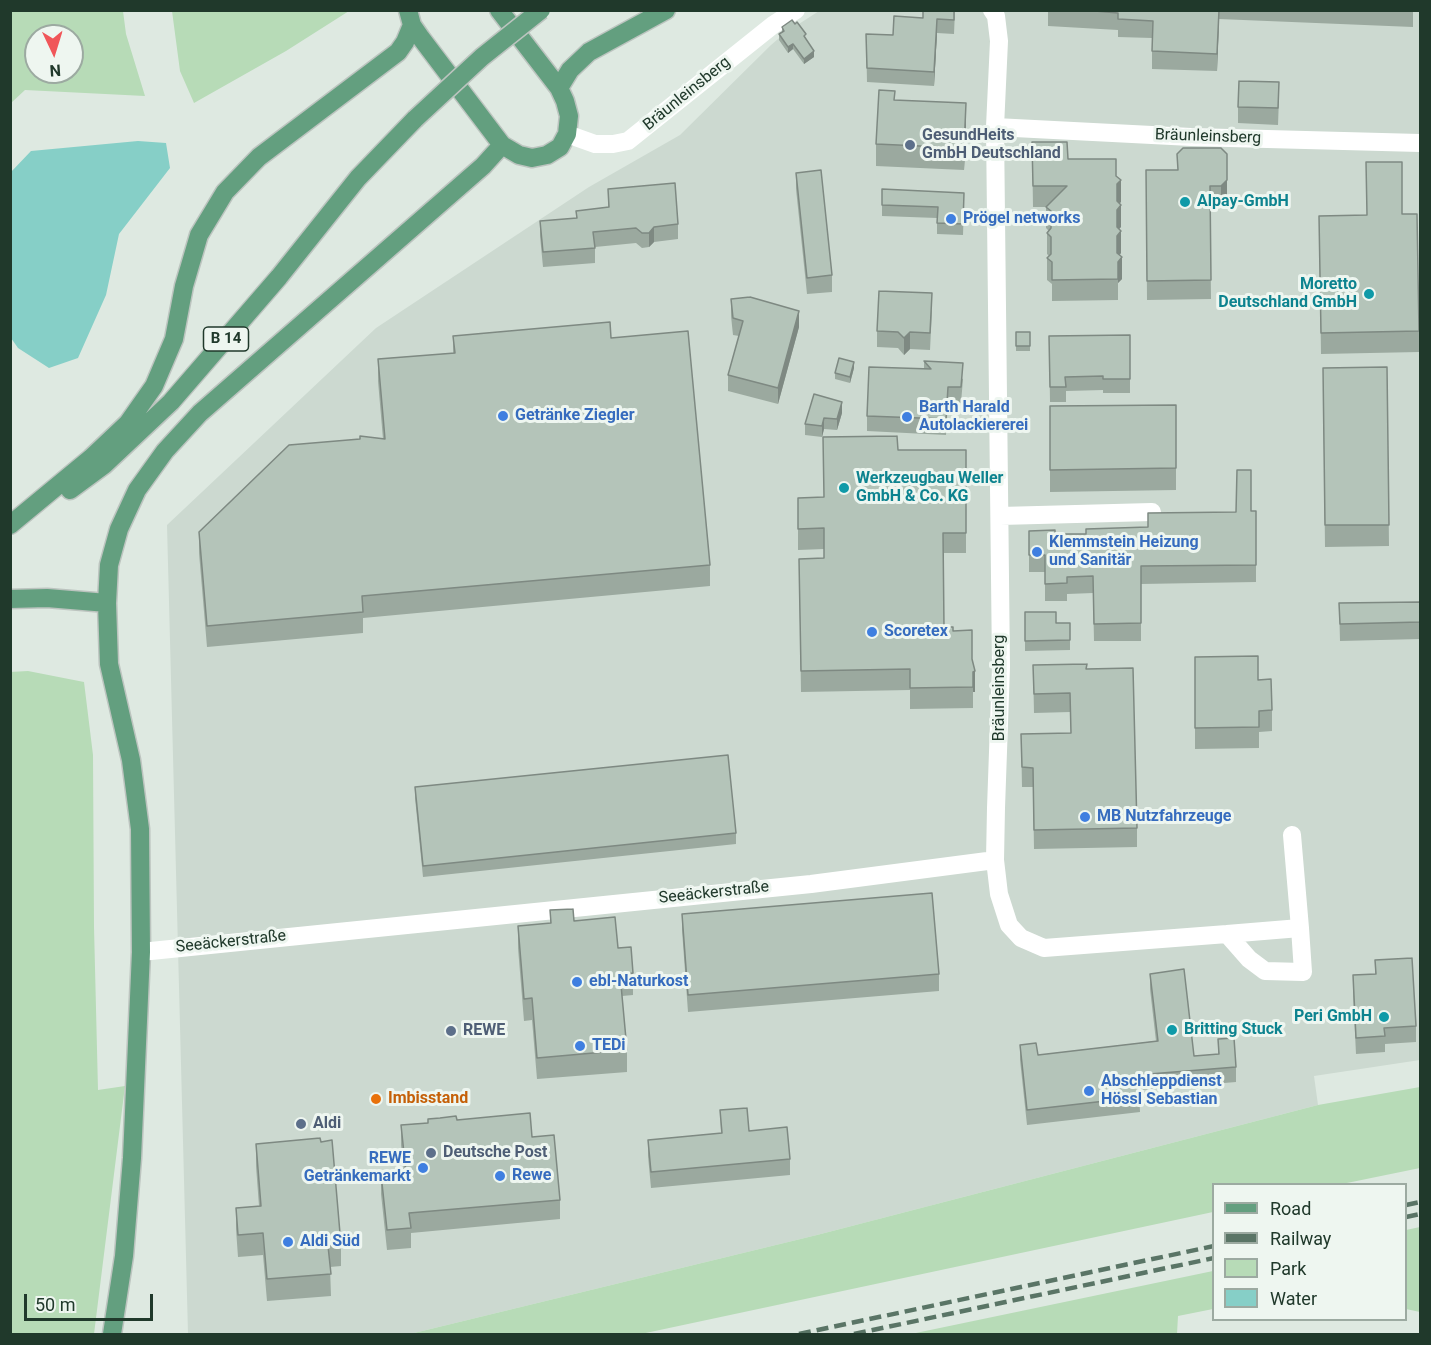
<!DOCTYPE html>
<meta charset="utf-8">
<style>
body{margin:0}
#map{position:relative;width:1431px;height:1345px;overflow:hidden;background:#dee9e1;font-family:Roboto,sans-serif}
canvas{display:block}
.frame{position:absolute;inset:0;border:12px solid #20392b;pointer-events:none}
.legend{position:absolute;left:1212px;top:1183px;width:195px;height:138px;box-sizing:border-box;background:#eef6f0;border:2px solid #9caaa1;margin:0;padding:8px 10px;list-style:none;font-size:18px;color:#20392b}
.legend li{display:flex;align-items:center;gap:12px;height:30px}
.legend b{width:30px;border:2px solid #9caaa1}
.north{position:absolute;left:24px;top:24px;width:60px;height:60px;box-sizing:border-box;background:#eef6f0;border:2px solid #9caaa1;border-radius:50%;rotate:176deg;font-size:16px;font-weight:700;line-height:24px;text-align:center;color:#20392b}
.north::after{content:'';display:block;margin:auto;width:21px;height:27px;background:#f05659;clip-path:polygon(50% 0,100% 100%,50% 72%,0 100%)}
.scale{position:absolute;left:24px;top:1294px;width:129px;height:27px;box-sizing:border-box;border:3px solid #20392b;border-top:0;padding-left:8px;font-size:18px;line-height:21px;white-space:nowrap;color:#20392b;-webkit-text-stroke:4px #eef6f0;paint-order:stroke}
</style>
<div id="map">
<canvas width="1431" height="1345"></canvas>
<div class="frame"></div>
<ul class="legend">
<li><b style="height:8px;background:#639f7f"></b>Road</li>
<li><b style="height:8px;background:#5a7566"></b>Railway</li>
<li><b style="height:16px;background:#b7dbb7"></b>Park</li>
<li><b style="height:16px;background:#86cfc7"></b>Water</li>
</ul>
<div class="north">N</div>
<div class="scale">50 m</div>
</div>
<script>
const c = document.querySelector('canvas').getContext('2d');
c.lineJoin = 'round';
function paint(path, color) { c.fillStyle = color; c.fill(path, 'evenodd'); }
const toPath = rows => new Path2D(rows.map(r => 'M' + r).join(''));
function strokePath(path, color, width, dash) { c.strokeStyle = color; c.lineWidth = width; c.lineCap = dash ? 'butt' : 'round'; c.setLineDash(dash || []); c.stroke(path); }
function label(font, color, halo, rows, align = 'center') {
  c.font = font + ' Roboto,sans-serif'; c.lineWidth = 6; c.setLineDash([]); c.textBaseline = 'middle'; c.strokeStyle = halo; c.fillStyle = color; for (const [text, x, y, turn = 0] of rows) {
    c.save(); c.translate(x, y); c.rotate((+turn || 0) * Math.PI / 180); c.textAlign = isNaN(turn) ? turn : align; if (halo) c.strokeText(text, 0, 0); c.fillText(text, 0, 0); c.restore();
  }
}
const built = toPath([
 [819,11,1420,11,1420,1060,1314,1076,1318,1105,817,1235,410,1334,188,1334,167,525,376,328,589,187,680,135,771,45,785,33]
]);
const green = toPath([
 [11,10,123,11,126,34,145,96,25,90,11,103],
 [36,36,72,36,72,72,36,72],
 [172,11,172,10,349,11,286,51,194,103,180,71],
 [28,671,84,682,93,755,94,927,98,1090,125,1086,94,1334,11,1334,10,672],
 [1420,1087,1420,1168,1342,1184,1214,1184,1213,1212,641,1334,410,1334,817,1235,1318,1105],
 [1420,1227,1420,1312,1406,1309,1406,1230],
 [1213,1271,1213,1309,1178,1316,1177,1334,911,1334]
]);
const water = toPath([
 [138,141,166,143,170,168,119,234,106,295,78,358,49,368,18,348,11,338,11,172,31,151]
]);
const minor = toPath([
 [992,10,996,16,999,41,995,127,1001,667,996,808,995,860,999,894,1009,925,1021,938,1044,948,1227,934],
 [995,127,1191,137,1420,143],
 [567,134,595,144,613,144,628,141,773,25,796,10],
 [1000,516,1152,512],
 [1292,835,1300,928],
 [1300,928,1303,972,1265,971,1249,959,1227,934,1300,928],
 [141,952,811,884,995,860]
]);
const major = toPath([
 [408,10,412,25,421,38,502,145,519,155,532,158,547,155,560,147,567,134,569,116,565,101,559,88,499,10],
 [559,88,570,70,589,52,666,10],
 [70,490,104,465,171,402,279,277,358,178,415,119],
 [10,525,91,458,128,423,154,386,174,339,184,286,199,235,225,192,259,157,398,52,405,42,412,25],
 [10,599,47,598,107,603],
 [112,1334,124,1256,132,1158,141,952,140,829,131,760,109,664,107,603,109,565,119,529,137,490,165,451,200,413,483,166,502,145]
]);
const rail = toPath([
 [1406,1205,1420,1202],
 [1406,1217,1420,1214],
 [799,1334,1214,1246],
 [854,1334,1214,1258]
]);
const majorBridge = toPath([
 [415,119,482,57,541,10]
]);
const wall = toPath([
 [955,10,954,34,937,33,934,86,867,82,866,34,893,35,923,18],
 [1042,10,1413,10,1413,27,1219,19,1217,71,1152,69,1152,38,1118,37,1118,30,1048,26,1048,11],
 [782,27,806,40,814,57,804,64,793,49,788,53,779,40,779,34,782,33],
 [1279,98,1278,125,1238,123,1238,107],
 [895,100,966,125,964,170,876,166,876,144],
 [1032,142,1068,159,1116,176,1121,202,1119,203,1121,227,1119,229,1121,253,1120,255,1122,279,1118,283,1118,300,1052,301,1052,284,1047,280,1047,258,1049,256,1047,254,1047,233,1049,231,1046,228,1046,207,1033,207],
 [1221,148,1227,199,1221,205,1210,205,1211,299,1147,300,1146,170,1177,170],
 [796,173,832,275,832,292,807,294,796,189],
 [608,189,678,224,678,239,654,242,649,247,642,248,636,243,595,247,595,263,543,267,540,236,540,221,576,218,576,211,608,207],
 [882,189,964,204,963,235,937,234,937,218,882,216],
 [1402,214,1419,331,1419,352,1321,354,1319,216],
 [731,299,799,327,778,404,728,391,728,375,739,336,733,335,731,316],
 [932,310,930,350,910,349,904,355,898,348,877,347,877,331],
 [1016,332,1030,332,1030,351,1016,351],
 [1130,335,1130,393,1103,393,1103,390,1066,391,1066,402,1050,402,1049,336],
 [453,336,611,338,710,565,710,586,363,618,363,633,207,647,199,553,199,532,383,439,378,381,378,359,453,353],
 [924,361,963,379,961,403,948,402,946,435,867,431,867,416,924,369],
 [1387,367,1389,546,1325,547,1323,368],
 [854,368,850,383,835,379,835,373],
 [842,402,842,413,837,430,824,429,822,437,805,435,805,424],
 [1176,405,1176,490,1050,492,1050,406],
 [898,450,966,450,966,553,943,553,944,627,953,631,972,659,975,692,973,692,973,708,910,709,910,690,801,692,799,559,824,558,824,549,798,550,798,518,823,497],
 [1251,511,1256,511,1256,582,1141,584,1141,641,1094,641,1093,593,1067,594,1067,601,1045,601,1045,572,1029,572,1029,531,1055,534,1086,534,1148,527],
 [1420,602,1420,639,1340,641,1339,603],
 [1025,612,1056,623,1070,623,1070,650,1025,651],
 [1195,657,1258,680,1272,710,1272,731,1259,732,1259,748,1195,749],
 [1033,665,1086,669,1137,828,1137,847,1034,849,1033,787,1022,787,1021,734,1071,733,1070,712,1034,713],
 [415,787,736,833,736,844,423,877,415,798],
 [550,910,574,921,618,948,633,973,633,995,622,996,627,1050,627,1072,537,1079,532,1020,524,1021,518,948,518,926,550,923],
 [682,914,939,974,939,991,688,1012,682,930],
 [1375,960,1416,1026,1416,1042,1385,1044,1385,1052,1356,1054,1353,992,1353,975,1375,974],
 [1150,974,1194,1056,1218,1054,1218,1039,1236,1067,1236,1082,1139,1090,1140,1112,1027,1125,1020,1060,1020,1045,1038,1055,1156,1041,1150,989],
 [720,1110,790,1159,790,1175,651,1188,648,1156,648,1140,721,1133],
 [457,1120,532,1137,560,1200,560,1219,411,1233,411,1248,387,1250,381,1194,381,1174,404,1172,401,1145,401,1125],
 [256,1144,341,1245,341,1266,330,1267,331,1296,267,1301,263,1255,238,1257,236,1229,236,1208,259,1206,256,1166]
]);
const shadedWall = toPath([
 [1219,10,1219,19,1217,71,1217,54],
 [937,19,937,33,934,86,934,72],
 [793,44,793,49,788,53,788,47],
 [814,51,814,57,804,64,804,59],
 [966,103,966,125,964,170,964,148],
 [1121,180,1121,202,1117,206,1117,184],
 [1227,180,1227,199,1221,205,1221,186],
 [1121,205,1121,227,1117,231,1117,210],
 [654,227,654,242,649,247,649,233],
 [1121,231,1121,253,1117,257,1117,236],
 [1122,257,1122,279,1118,283,1118,262],
 [799,311,799,327,778,404,778,388],
 [910,332,910,349,904,355,904,338],
 [854,362,854,368,850,383,850,377],
 [842,402,842,413,837,430,837,419],
 [824,418,824,429,822,437,822,426],
 [975,671,975,692,973,692,973,672]
]);
const building = toPath([
 [923,10,954,10,954,20,937,19,934,72,867,68,866,34,893,35,894,16,923,18,923,10],
 [1083,10,1219,10,1217,54,1152,51,1153,21,1118,19,1118,13,1083,10],
 [792,20,795,24,797,22,806,34,804,36,814,51,804,59,793,44,788,47,779,34,784,31,782,27,792,20],
 [1239,81,1279,82,1278,108,1238,107,1239,81],
 [879,90,895,91,894,100,966,103,964,148,876,144,879,90],
 [1032,142,1067,142,1068,159,1116,159,1116,176,1121,180,1117,184,1117,201,1121,205,1117,210,1117,227,1121,231,1117,236,1117,253,1122,257,1118,262,1118,279,1052,280,1052,262,1047,258,1051,254,1051,237,1047,233,1051,228,1051,211,1046,207,1067,186,1033,186,1032,142],
 [1183,148,1221,148,1227,154,1227,180,1221,186,1210,186,1211,280,1147,281,1146,170,1178,170,1177,154,1183,148],
 [1366,162,1402,162,1402,214,1417,214,1419,331,1321,333,1319,216,1367,215,1366,162],
 [821,170,832,275,807,278,796,173,821,170],
 [675,183,678,224,654,227,649,233,642,233,636,228,593,232,595,248,543,252,540,221,577,218,576,211,609,207,608,189,675,183],
 [882,189,964,193,963,224,937,223,938,207,882,205,882,189],
 [879,291,932,293,930,333,910,332,904,338,898,332,877,331,879,291],
 [750,297,799,311,778,388,728,375,743,321,733,318,731,299,750,297],
 [610,322,611,338,688,331,710,565,362,596,363,612,207,626,199,532,289,445,360,439,360,436,385,439,378,359,455,353,453,336,610,322],
 [1016,332,1030,332,1030,346,1016,346,1016,332],
 [1130,335,1130,379,1103,379,1103,376,1065,377,1066,387,1050,387,1049,336,1130,335],
 [839,358,854,362,850,377,835,373,839,358],
 [924,361,963,363,961,387,948,387,946,419,867,416,869,367,931,369,924,361],
 [1387,367,1389,525,1325,525,1323,368,1387,367],
 [814,394,842,402,837,419,824,418,822,426,805,424,814,394],
 [1176,405,1176,468,1050,470,1050,406,1176,405],
 [897,436,898,450,966,450,966,533,943,533,944,627,953,627,953,631,972,630,972,659,975,671,973,672,973,687,910,688,910,669,801,671,799,559,824,558,824,528,798,529,798,498,824,497,823,437,897,436],
 [1237,470,1251,470,1251,511,1256,511,1256,565,1141,566,1141,623,1094,624,1093,576,1067,577,1067,583,1045,584,1045,555,1029,555,1029,531,1055,530,1055,534,1086,534,1086,529,1148,527,1148,513,1236,512,1237,470],
 [1420,602,1420,622,1340,624,1339,603,1420,602],
 [1025,612,1056,612,1056,623,1070,623,1070,640,1025,641,1025,612],
 [1258,656,1258,680,1271,679,1272,710,1259,711,1259,727,1195,728,1195,657,1258,656],
 [1087,664,1086,669,1133,668,1137,828,1034,830,1033,768,1022,767,1021,734,1071,733,1070,693,1034,694,1033,665,1087,664],
 [728,755,736,833,423,866,415,787,728,755],
 [932,893,939,974,688,995,682,914,932,893],
 [573,909,574,921,615,917,618,948,631,947,633,973,620,974,627,1050,537,1058,532,998,524,999,518,926,551,923,550,910,573,909],
 [1412,958,1416,1026,1384,1028,1385,1036,1356,1038,1353,975,1376,974,1375,960,1412,958],
 [1184,969,1194,1056,1219,1054,1218,1039,1234,1038,1236,1067,1137,1075,1140,1097,1027,1110,1020,1045,1036,1043,1038,1055,1158,1041,1150,974,1184,969],
 [747,1108,749,1131,787,1127,790,1159,651,1172,648,1140,722,1133,720,1110,747,1108],
 [530,1113,532,1137,554,1135,560,1200,409,1213,411,1228,387,1230,381,1174,406,1172,401,1125,428,1123,428,1119,440,1118,456,1116,457,1120,530,1113],
 [320,1138,321,1142,332,1140,341,1245,328,1246,331,1274,267,1279,263,1233,238,1235,236,1208,261,1206,256,1144,320,1138]
]);
const markers = [
 [910,145,6,"#5c6f8a"],
 [1185,202,6,"#0f9aa8"],
 [951,219,6,"#3f7fe0"],
 [1369,294,6,"#0f9aa8"],
 [503,416,6,"#3f7fe0"],
 [907,417,6,"#3f7fe0"],
 [844,488,6,"#0f9aa8"],
 [1037,552,6,"#3f7fe0"],
 [872,632,6,"#3f7fe0"],
 [1085,817,6,"#3f7fe0"],
 [577,982,6,"#3f7fe0"],
 [1384,1017,6,"#0f9aa8"],
 [1172,1030,6,"#0f9aa8"],
 [451,1031,6,"#5c6f8a"],
 [580,1046,6,"#3f7fe0"],
 [1089,1091,6,"#3f7fe0"],
 [376,1099,6,"#e8710a"],
 [301,1124,6,"#5c6f8a"],
 [431,1153,6,"#5c6f8a"],
 [423,1168,6,"#3f7fe0"],
 [500,1176,6,"#3f7fe0"],
 [288,1242,6,"#3f7fe0"]
];
const shields = [
 [226,339,45]
];
const shieldNames = [
 ["B 14",226,339]
];
const streetNames = [
 ["Bräunleinsberg",687,94,-39],
 ["Bräunleinsberg",1208,137,2],
 ["Bräunleinsberg",1000,688,-90],
 ["Seeäckerstraße",714,893,-6],
 ["Seeäckerstraße",231,942,-6]
];
const serviceNames = [
 ["GesundHeits",922,136],
 ["GmbH Deutschland",922,154],
 ["REWE",463,1031],
 ["Aldi",313,1124],
 ["Deutsche Post",443,1153]
];
const cultureNames = [
 ["Alpay-GmbH",1197,202],
 ["Moretto",1357,285,"right"],
 ["Deutschland GmbH",1357,303,"right"],
 ["Werkzeugbau Weller",856,479],
 ["GmbH & Co. KG",856,497],
 ["Peri GmbH",1372,1017,"right"],
 ["Britting Stuck",1184,1030]
];
const shopNames = [
 ["Prögel networks",963,219],
 ["Barth Harald",919,408],
 ["Autolackiererei",919,426],
 ["Getränke Ziegler",515,416],
 ["Klemmstein Heizung",1049,543],
 ["und Sanitär",1049,561],
 ["Scoretex",884,632],
 ["MB Nutzfahrzeuge",1097,817],
 ["ebl-Naturkost",589,982],
 ["TEDi",592,1046],
 ["Abschleppdienst",1101,1082],
 ["Hössl Sebastian",1101,1100],
 ["REWE",411,1159,"right"],
 ["Getränkemarkt",411,1177,"right"],
 ["Rewe",512,1176],
 ["Aldi Süd",300,1242]
];
const foodNames = [
 ["Imbisstand",388,1099]
];
paint(built, '#ccd9d0');
paint(green, '#b7dbb7');
paint(water, '#86cfc7');
strokePath(major, '#bcc4bf', 21);
strokePath(minor, '#fff', 18);
strokePath(major, '#639f7f', 18);
strokePath(rail, '#5a7566', 4.5, [12, 6]);
strokePath(majorBridge, '#bcc4bf', 21, []);
strokePath(majorBridge, '#639f7f', 18);
paint(wall, '#9ba99f');
paint(shadedWall, '#7e8982');
paint(building, '#b4c4b9');
strokePath(building, '#7e8982', 1.5);
for (const [x, y, r, color] of markers) { const dot = new Path2D(); dot.arc(x, y, r, 0, 2 * Math.PI); c.fillStyle = color; c.fill(dot); strokePath(dot, '#eef6f0', 2); }
for (const [x, y, w] of shields) { const box = new Path2D(); box.roundRect(x - w / 2, y - 12, w, 24, 4.5); c.fillStyle = '#eef6f0'; c.fill(box); strokePath(box, '#20392b', 1.5); }
label('bold 15px', '#20392b', null, shieldNames);
label('16px', '#20392b', '#eef6f0', streetNames);
label('bold 16px', '#4e5e75', '#eef6f0', serviceNames, 'left');
label('bold 16px', '#0d838f', '#eef6f0', cultureNames, 'left');
label('bold 16px', '#366cbe', '#eef6f0', shopNames, 'left');
label('bold 16px', '#c56008', '#eef6f0', foodNames, 'left');
</script>
